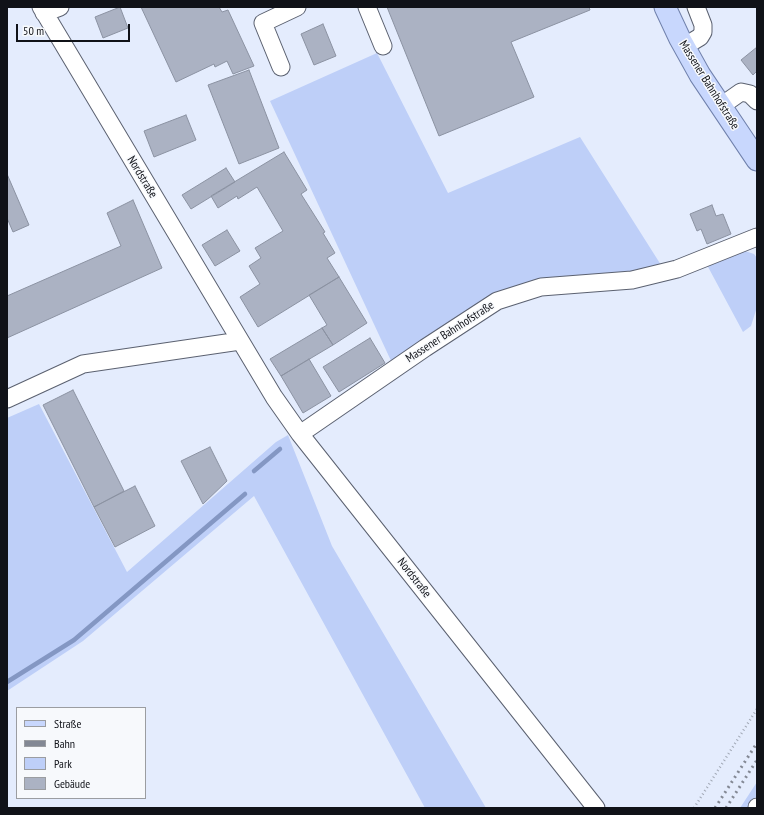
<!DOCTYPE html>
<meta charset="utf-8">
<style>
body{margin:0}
#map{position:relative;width:764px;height:815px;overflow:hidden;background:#e4ecfd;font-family:"PT Sans Narrow",sans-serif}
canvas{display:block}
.frame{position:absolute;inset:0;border:8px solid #101218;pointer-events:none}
.legend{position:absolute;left:16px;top:707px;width:130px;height:92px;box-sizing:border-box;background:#f7f9fc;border:1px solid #9b9da1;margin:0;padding:5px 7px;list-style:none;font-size:12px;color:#101218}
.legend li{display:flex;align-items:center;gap:8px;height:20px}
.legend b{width:20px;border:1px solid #9b9da1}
.scale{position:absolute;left:16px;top:24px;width:114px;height:18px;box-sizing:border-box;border:2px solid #101218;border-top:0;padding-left:5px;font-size:12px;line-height:14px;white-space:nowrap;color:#101218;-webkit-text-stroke:3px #f7f9fc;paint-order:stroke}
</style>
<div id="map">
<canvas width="764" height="815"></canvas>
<div class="frame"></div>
<ul class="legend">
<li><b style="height:5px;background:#c8d7fd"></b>Straße</li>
<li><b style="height:5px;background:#838894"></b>Bahn</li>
<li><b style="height:11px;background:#becff8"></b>Park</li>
<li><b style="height:11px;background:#abb2c3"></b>Gebäude</li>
</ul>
<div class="scale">50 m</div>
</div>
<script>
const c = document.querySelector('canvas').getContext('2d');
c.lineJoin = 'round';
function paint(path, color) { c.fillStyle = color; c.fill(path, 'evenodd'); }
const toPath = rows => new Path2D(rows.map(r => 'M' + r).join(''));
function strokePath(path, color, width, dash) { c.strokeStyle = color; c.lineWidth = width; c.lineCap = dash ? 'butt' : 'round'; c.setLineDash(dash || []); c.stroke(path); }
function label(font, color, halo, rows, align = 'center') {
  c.font = font + ' "PT Sans Narrow",sans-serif'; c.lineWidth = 3; c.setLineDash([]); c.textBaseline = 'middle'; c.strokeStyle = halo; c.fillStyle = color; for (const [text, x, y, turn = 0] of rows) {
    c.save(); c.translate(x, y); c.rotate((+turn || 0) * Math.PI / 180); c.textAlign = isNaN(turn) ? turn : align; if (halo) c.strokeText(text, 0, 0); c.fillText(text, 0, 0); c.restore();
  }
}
const green = toPath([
 [377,53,448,193,580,137,661,265,627,276,540,281,393,365,270,101],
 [745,251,754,254,757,258,757,307,751,326,743,332,707,265,733,254],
 [39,404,127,572,276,442,288,435,332,546,486,808,425,808,254,496,83,641,7,691,7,418],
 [757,782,757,795,749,808,740,808]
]);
const stream = toPath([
 [254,471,280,449],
 [7,682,74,640,245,494]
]);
const building = toPath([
 [120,7,128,28,103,38,95,17,120,7],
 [141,7,219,7,222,12,228,10,254,66,233,74,227,61,215,67,214,64,176,82,141,7],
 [387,7,589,7,590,10,511,42,534,97,439,136,387,7],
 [323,24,336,56,314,65,301,34,323,24],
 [757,47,757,71,753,75,741,60,757,47],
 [249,70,279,148,239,164,208,85,249,70],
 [186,115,196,140,154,157,144,131,186,115],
 [284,152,307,190,301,194,325,232,323,233,335,253,327,258,339,277,258,327,240,297,260,284,249,266,261,258,255,248,283,231,257,187,238,199,237,196,218,208,211,196,284,152],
 [226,168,235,182,191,209,182,195,226,168],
 [7,174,29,225,13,232,7,218,7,174],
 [133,200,162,268,7,338,7,296,121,246,107,213,133,200],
 [712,205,716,216,723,214,731,234,707,244,701,229,697,231,690,214,712,205],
 [227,230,240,251,215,266,202,245,227,230],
 [339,277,367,323,333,345,322,328,327,325,309,295,339,277],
 [322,328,333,345,281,376,270,359,322,328],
 [370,338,385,363,339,392,323,367,370,338],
 [309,359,331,396,303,413,281,376,309,359],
 [73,390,124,491,94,507,43,405,73,390],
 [210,447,227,481,203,504,181,461,210,447],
 [135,486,155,526,115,547,94,507,135,486]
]);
const path = toPath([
 [694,808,757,709]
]);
const minor = toPath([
 [41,7,274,397,300,434,596,808],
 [367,7,383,46],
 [44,13,60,7],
 [685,46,700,37,703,32,703,25,696,7],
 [281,67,263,23,297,7],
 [721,106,741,92,750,94,757,101],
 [7,399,83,364,240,341],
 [300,434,425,348,497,301,541,287,632,280,677,269,757,237],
 [757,808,757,807]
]);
const major = toPath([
 [665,7,680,39,700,75,757,160]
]);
const rail = toPath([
 [715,808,757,743],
 [726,808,757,760]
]);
const streetNames = [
 ["Massener Bahnhofstraße",709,85,58],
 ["Nordstraße",142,177,59],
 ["Massener Bahnhofstraße",450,332,-33],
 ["Nordstraße",414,578,52]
];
paint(green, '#becff8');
strokePath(stream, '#8497c3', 4.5);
paint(building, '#abb2c3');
strokePath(building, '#8b92a2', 1);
strokePath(minor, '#5b6170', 19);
strokePath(major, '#7081ac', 23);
strokePath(path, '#a2a9b6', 2.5, [1, 3]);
strokePath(minor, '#fff', 17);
strokePath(major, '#c8d7fd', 21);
strokePath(rail, '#838894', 3, [2, 4]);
label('12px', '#101218', '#f7f9fc', streetNames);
</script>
